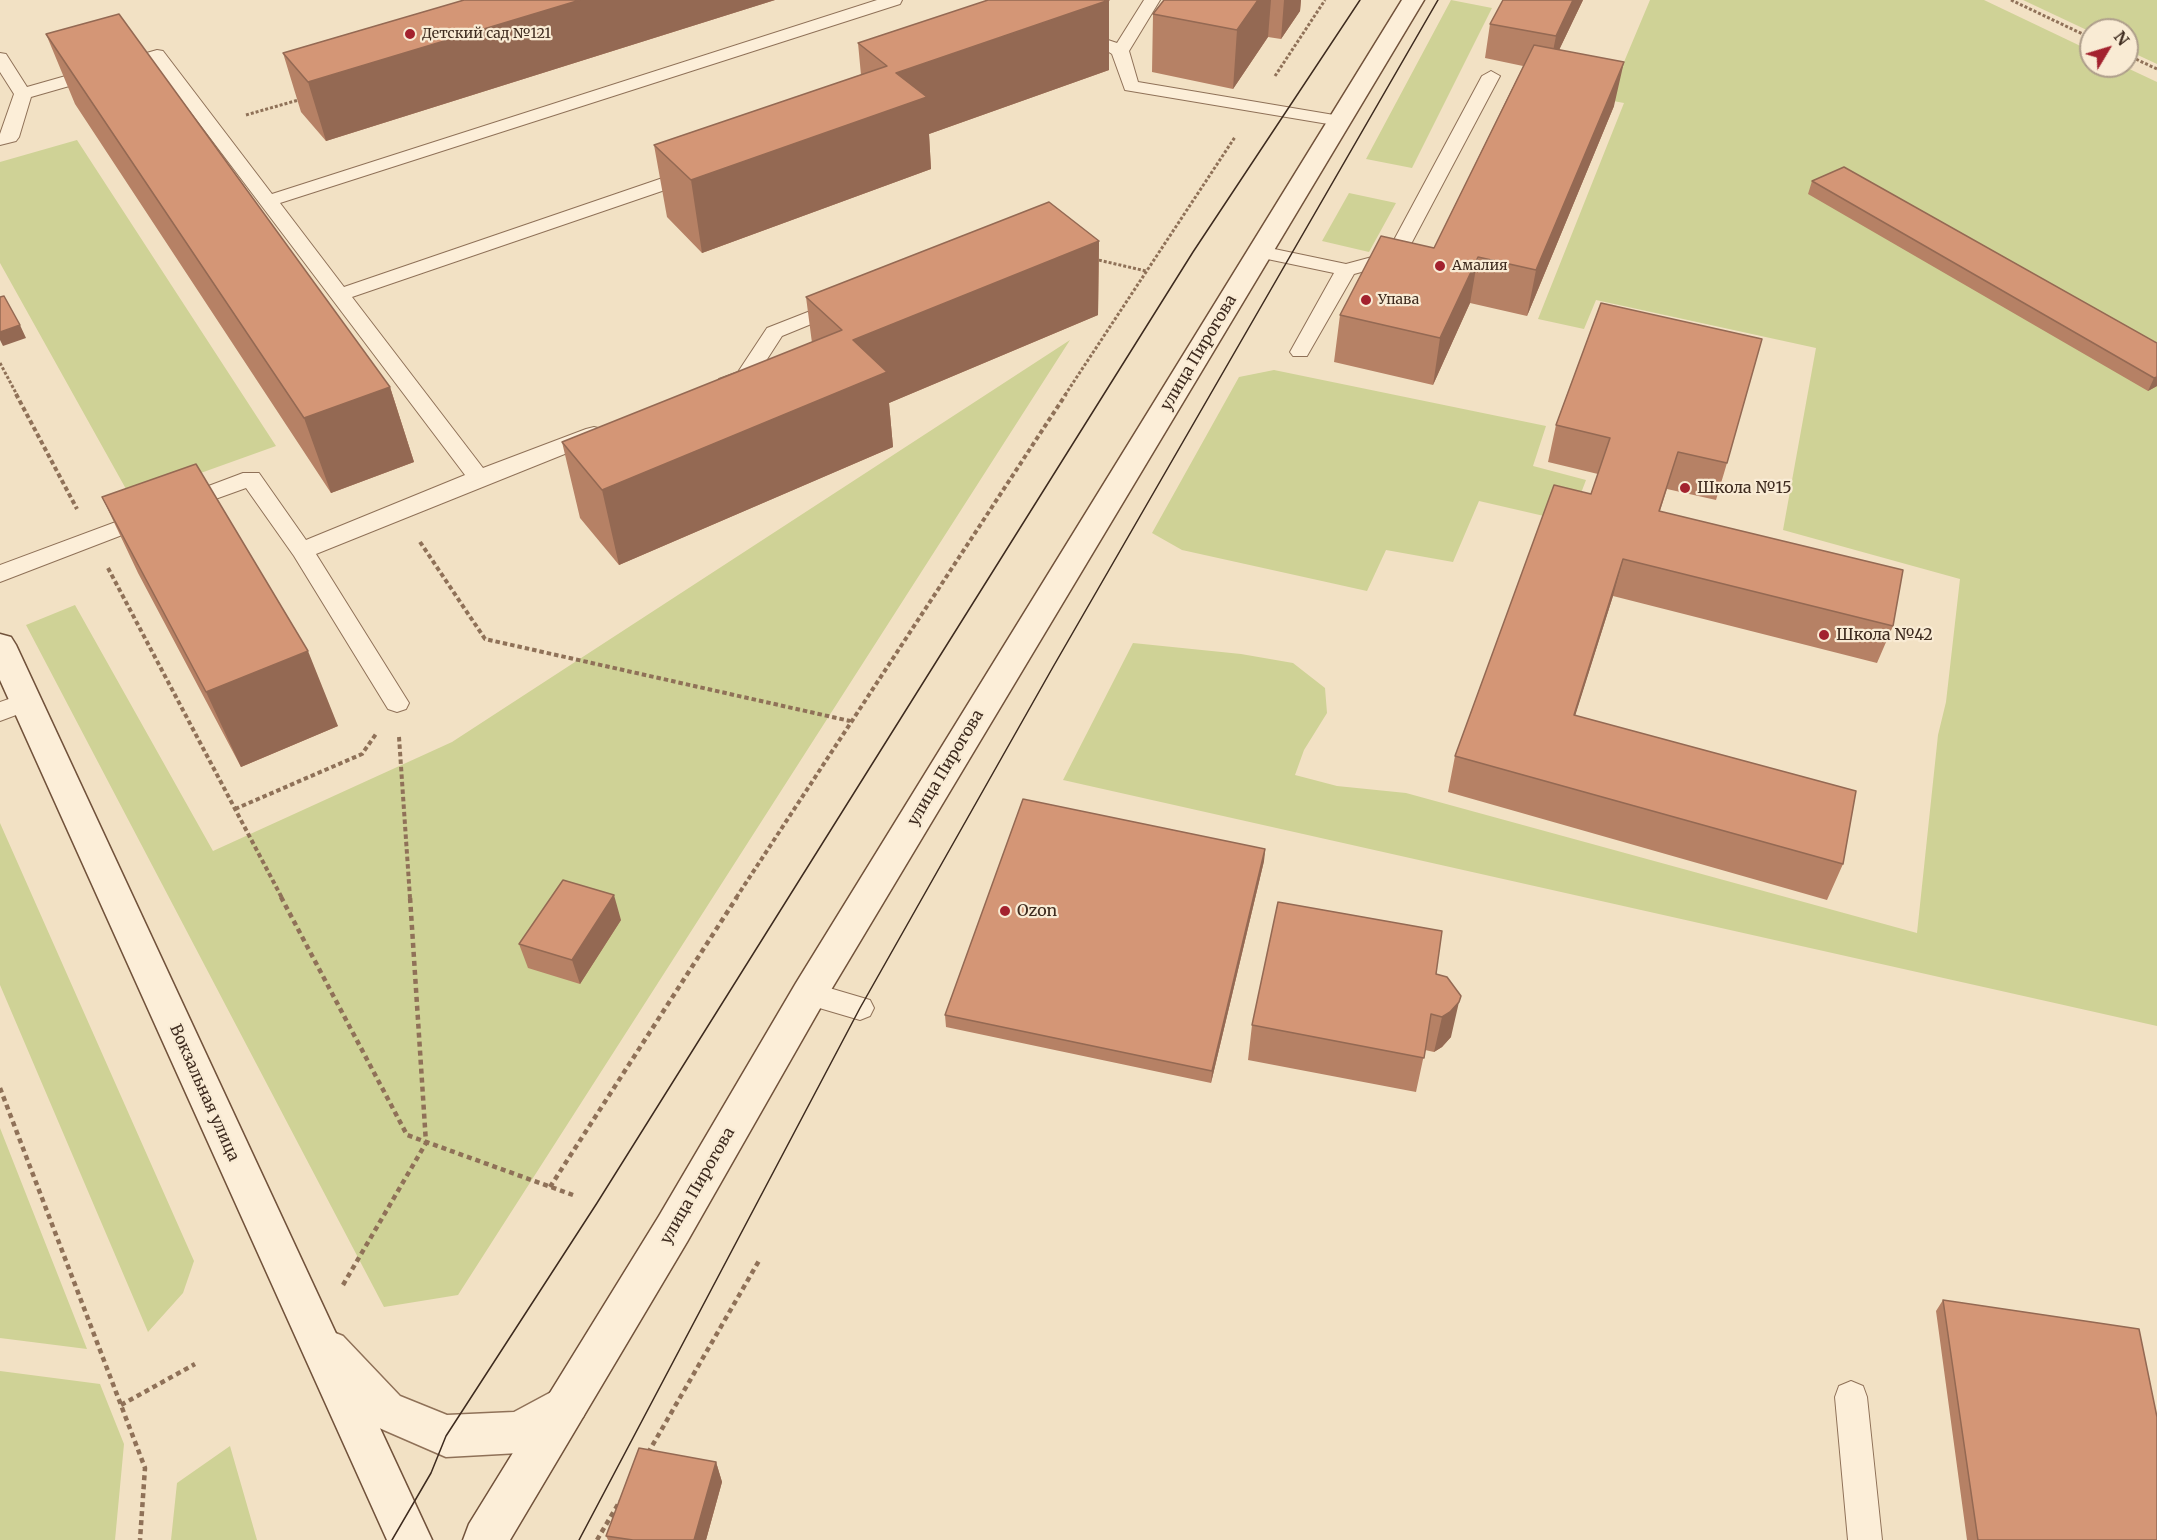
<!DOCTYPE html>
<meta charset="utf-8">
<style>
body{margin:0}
#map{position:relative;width:2157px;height:1540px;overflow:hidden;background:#f2e1c4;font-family:Merriweather,serif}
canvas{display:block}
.north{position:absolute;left:2079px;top:18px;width:60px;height:60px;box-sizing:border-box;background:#f9ebd4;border:2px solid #ae9e8b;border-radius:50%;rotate:52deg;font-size:16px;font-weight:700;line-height:24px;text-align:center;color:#3d2a1e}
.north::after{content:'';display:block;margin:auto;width:21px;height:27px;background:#a3222e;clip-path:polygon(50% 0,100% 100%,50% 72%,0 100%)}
</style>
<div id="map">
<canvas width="2157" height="1540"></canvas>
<div class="north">N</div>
</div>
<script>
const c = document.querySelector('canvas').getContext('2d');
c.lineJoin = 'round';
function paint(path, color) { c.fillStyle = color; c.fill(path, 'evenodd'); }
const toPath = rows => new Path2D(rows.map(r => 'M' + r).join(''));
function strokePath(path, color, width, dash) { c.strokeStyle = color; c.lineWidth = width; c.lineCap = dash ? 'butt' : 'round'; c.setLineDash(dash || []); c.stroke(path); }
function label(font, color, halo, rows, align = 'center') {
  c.font = font + ' Merriweather,serif'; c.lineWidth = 4.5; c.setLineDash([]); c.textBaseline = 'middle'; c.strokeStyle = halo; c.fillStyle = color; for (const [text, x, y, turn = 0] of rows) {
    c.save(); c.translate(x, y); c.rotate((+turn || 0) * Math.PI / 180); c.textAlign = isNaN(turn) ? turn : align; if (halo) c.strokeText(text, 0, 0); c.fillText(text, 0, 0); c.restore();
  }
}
const green = toPath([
 [1451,0,1492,8,1412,168,1366,159],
 [1650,0,1984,0,2091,51,2091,66,2123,66,2157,82,2157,1026,1063,780,1133,643,1241,654,1293,663,1325,688,1327,713,1304,750,1295,775,1337,786,1406,793,1917,933,1938,735,1946,702,1960,579,1783,530,1816,348,1596,300,1584,329,1538,319,1624,103,1608,100],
 [2023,0,2157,0,2157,64,2127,50,2127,30,2091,30,2091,32],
 [77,140,276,446,131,498,0,263,0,162],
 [1349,193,1396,203,1369,252,1322,241],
 [1070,340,458,1295,384,1307,26,625,75,605,213,851,452,742],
 [1274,370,1546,426,1533,466,1586,480,1570,522,1479,501,1453,562,1386,550,1367,591,1182,550,1152,533,1239,377],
 [0,823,194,1261,183,1293,148,1332,0,985],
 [0,1128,87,1349,0,1338],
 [0,1371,100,1384,124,1444,115,1540,0,1540],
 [230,1446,257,1540,171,1540,177,1483]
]);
const pathFar2 = toPath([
 [2011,0,2091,38],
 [2127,55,2157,69],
 [1275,76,1325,0],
 [246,115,302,99],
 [1094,259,1146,271],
 [0,363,17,395],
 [1065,395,1235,137]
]);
const pathFar1 = toPath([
 [16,394,77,509],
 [420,542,485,639,850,721],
 [108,568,282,898],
 [399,737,410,898],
 [235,809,362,754,376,734],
 [736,898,1066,394]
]);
const path = toPath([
 [281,897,407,1135,573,1195],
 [0,1088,145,1468,140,1540],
 [550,1187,737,897],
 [343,1285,426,1143,410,897],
 [121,1405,195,1364],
 [648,1453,760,1259],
 [597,1540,620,1501]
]);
const service = toPath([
 [877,0,902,0,900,4,280,203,344,287,686,170,693,168,702,174,700,178,352,297,483,468,586,429,594,427,602,429,605,434,602,439,316,554,409,703,406,709,397,712,388,709,294,556,246,488,182,511,174,509,171,504,174,499,243,473,259,473,306,540,465,475,153,62,31,97,19,137,16,141,0,145,0,134,14,94,0,72,0,53,6,54,27,87,157,50,163,51,272,194,877,0],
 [1144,0,1160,0,1129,51,1138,82,1340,116,1349,121,1340,126,1125,90,1112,54,1096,44,1105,39,1117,43,1144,0],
 [1491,71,1500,76,1402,261,1354,274,1307,356,1293,356,1290,352,1334,273,1253,256,1250,252,1253,248,1260,246,1346,264,1387,253,1482,76,1491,71],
 [841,299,848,301,851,305,848,309,782,336,753,381,726,390,719,389,715,384,719,379,738,372,767,328,841,299],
 [148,510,156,512,159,517,156,522,0,582,0,565,148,510],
 [26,693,35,696,38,702,35,708,0,721,0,702,26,693],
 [809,982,870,1000,874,1008,870,1016,860,1020,799,1002,795,994,799,986,809,982],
 [1851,1381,1863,1386,1867,1397,1882,1540,1848,1540,1835,1397,1839,1386,1851,1381]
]);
const minor = toPath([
 [328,1330,343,1336,400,1396,447,1415,514,1412,568,1383,583,1389,589,1403,583,1417,519,1453,446,1457,370,1424,313,1364,307,1350,313,1336,328,1330]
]);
const secondary = toPath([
 [1402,0,1424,0,822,1005,687,1242,510,1540,463,1540,469,1524,659,1216,796,983,1402,0],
 [0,634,11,637,16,645,432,1540,387,1540,0,680,0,634]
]);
const tram = toPath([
 [392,1540,431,1473,446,1436,597,1203,1193,252,1360,0],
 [579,1540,860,1008,1053,667,1438,0]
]);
const wall = toPath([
 [464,0,775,0,326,141,301,112,283,53],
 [1164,0,1301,0,1300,11,1281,39,1268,37,1233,89,1152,72,1153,14],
 [1583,0,1559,50,1614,106,1527,316,1470,303,1433,385,1334,362,1340,315,1434,248,1523,66,1485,58,1490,24],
 [46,34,390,387,414,462,331,493,75,104],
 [858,43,1109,70,929,134,931,169,702,253,667,217,654,145,861,75],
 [1812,181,2157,343,2157,386,2148,391,1808,194],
 [1099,241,1098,315,889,403,893,447,619,565,580,518,562,442,812,343,806,297],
 [1601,303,1727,463,1716,500,1667,489,1660,511,1893,626,1877,663,1613,596,1575,715,1843,864,1827,900,1448,792,1455,756,1591,494,1598,474,1548,462,1556,425],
 [102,497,338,726,241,767,138,573],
 [1265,849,1264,861,1211,1083,946,1027,945,1015],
 [621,920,580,984,528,968,519,944],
 [1436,974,1451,1037,1442,1047,1434,1052,1425,1050,1416,1092,1248,1060,1252,1025],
 [1943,1300,2157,1540,1967,1540,1936,1311],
 [716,1462,722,1482,706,1540,608,1540,606,1536]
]);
const shadedWall = toPath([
 [580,0,775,0,326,141,308,82],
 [1109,0,1109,70,929,134,931,169,702,253,691,180,896,73],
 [1258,0,1271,0,1268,37,1233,89,1237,30],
 [1284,0,1301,0,1300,11,1281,39],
 [1573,0,1583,0,1549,71,1556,36],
 [1624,62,1614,106,1527,316,1536,270],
 [1099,241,1098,315,889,403,893,447,619,565,602,490,853,340],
 [1478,257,1470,303,1433,385,1440,338],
 [20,325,26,338,3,346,0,340,0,332],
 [2157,377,2157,386,2148,391,2154,378],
 [390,387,414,462,331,493,304,418],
 [1623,559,1613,596,1564,751,1574,715],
 [308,651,338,726,241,767,206,692],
 [1265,849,1264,861,1211,1083,1212,1071],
 [614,895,621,920,580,984,572,960],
 [1459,1002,1451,1037,1442,1047,1434,1052,1442,1017],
 [716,1462,722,1482,706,1540,694,1540]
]);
const building = toPath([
 [464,0,580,0,308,82,283,53,464,0],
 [988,0,1109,0,896,73,927,97,691,180,654,145,887,66,858,43,988,0],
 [1164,0,1258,0,1237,30,1153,14,1164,0],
 [1503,0,1573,0,1556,36,1490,24,1503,0],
 [119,14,390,387,304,418,46,34,119,14],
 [1534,45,1624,62,1536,270,1478,257,1440,338,1340,315,1381,236,1434,248,1534,45],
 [1844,167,2157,343,2157,377,2154,378,1812,181,1844,167],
 [1049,202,1099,241,853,340,887,372,602,490,562,442,842,330,806,297,1049,202],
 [4,296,20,325,0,332,0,297,4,296],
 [1601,303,1762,339,1727,463,1678,452,1659,511,1903,570,1893,626,1623,559,1574,715,1856,791,1843,864,1455,756,1554,485,1591,494,1610,438,1556,425,1601,303],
 [196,464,308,651,206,692,102,497,196,464],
 [1023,799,1265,849,1212,1071,945,1015,1023,799],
 [563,880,614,895,572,960,519,944,563,880],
 [1278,902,1442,931,1436,974,1447,977,1461,996,1459,1002,1450,1012,1442,1017,1431,1014,1424,1058,1252,1025,1278,902],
 [1943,1300,2139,1329,2157,1417,2157,1540,1978,1540,1943,1300],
 [639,1448,716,1462,694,1540,633,1540,606,1536,639,1448]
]);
const markers = [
 [410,34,6,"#a3222e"],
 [1440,266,6,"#a3222e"],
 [1366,300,6,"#a3222e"],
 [1685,488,6,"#a3222e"],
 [1824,635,6,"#a3222e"],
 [1005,911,6,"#a3222e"]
];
const farPoinames = [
 ["Детский сад №121",422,34],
 ["Амалия",1452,266],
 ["Упава",1378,300]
];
const streetNames = [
 ["улица Пирогова",1199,353,-59],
 ["улица Пирогова",946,768,-59],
 ["Вокзальная улица",204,1093,66],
 ["улица Пирогова",698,1186,-60]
];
const poiNames = [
 ["Школа №15",1697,488],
 ["Школа №42",1836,635],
 ["Ozon",1017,911]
];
paint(green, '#cfd296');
strokePath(service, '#8f7158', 2);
strokePath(minor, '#8f7158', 3);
strokePath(secondary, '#71523b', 3);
strokePath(pathFar2, '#8f7158', 3, [3, 2]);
strokePath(pathFar1, '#8f7158', 4, [4.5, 3]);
strokePath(path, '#8f7158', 4.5, [5, 4]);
paint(service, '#fceed8');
paint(minor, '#fceed8');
paint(secondary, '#fceed8');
strokePath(tram, '#3d2a1e', 1.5);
paint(wall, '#b68165');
paint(shadedWall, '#946953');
paint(building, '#d49676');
strokePath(building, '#946953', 1.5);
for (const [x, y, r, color] of markers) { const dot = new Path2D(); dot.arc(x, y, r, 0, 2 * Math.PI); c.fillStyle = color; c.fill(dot); strokePath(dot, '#f9ebd4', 2); }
label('14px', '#3d2a1e', '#f9ebd4', farPoinames, 'left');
label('16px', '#3d2a1e', '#f9ebd4', streetNames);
label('16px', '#3d2a1e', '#f9ebd4', poiNames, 'left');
</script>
